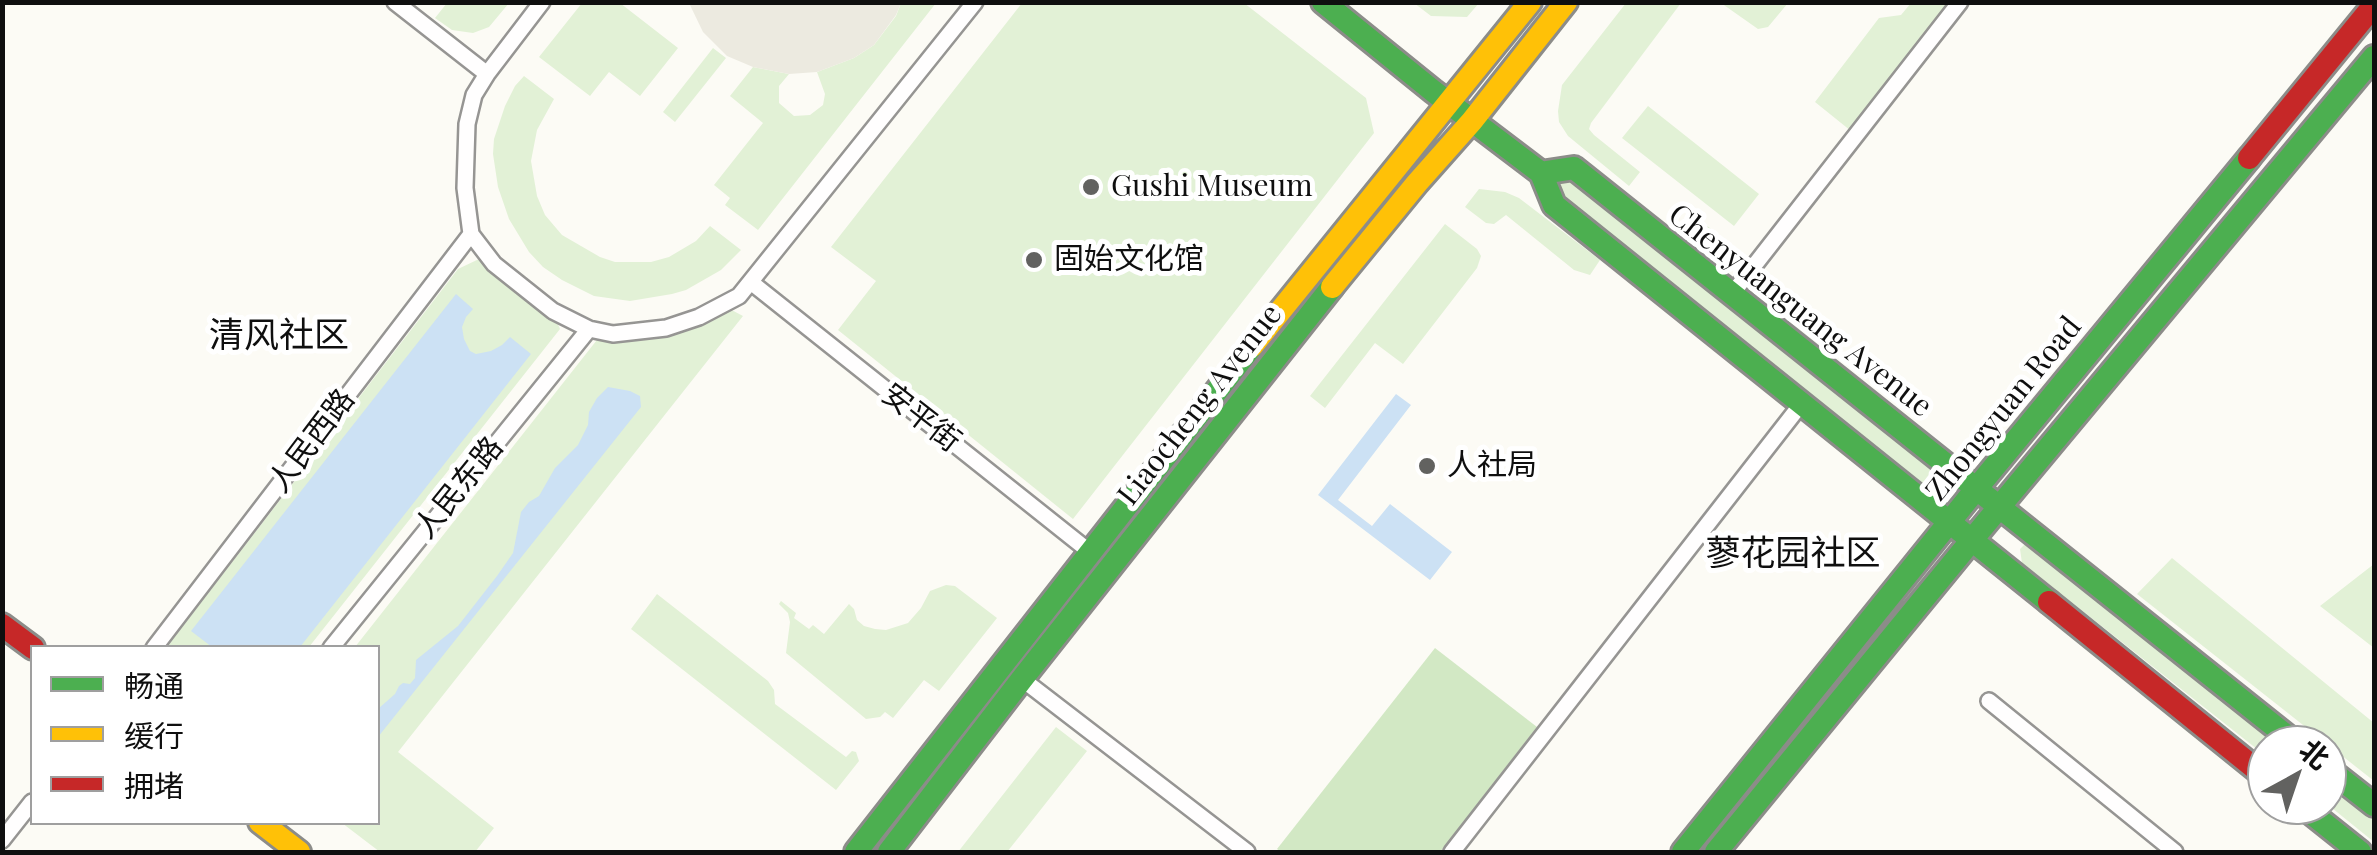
<!DOCTYPE html>
<meta charset="utf-8">
<style>
body{margin:0}
#map{position:relative;width:2377px;height:855px;overflow:hidden;background:#fcfbf5;font-family:"Playfair Display","Noto Sans SC",serif}
canvas{display:block}
.frame{position:absolute;inset:0;border:5px solid #0f0f0f;pointer-events:none}
.legend{position:absolute;left:30px;top:645px;width:350px;height:180px;box-sizing:border-box;background:#fff;border:2px solid #9f9f9f;margin:0;padding:12px 18px;list-style:none;font-size:30px;color:#0f0f0f}
.legend li{display:flex;align-items:center;gap:20px;height:50px}
.legend b{width:50px;border:2px solid #9f9f9f}
.north{position:absolute;left:2247px;top:725px;width:100px;height:100px;box-sizing:border-box;background:#fff;border:2px solid #9f9f9f;border-radius:50%;rotate:40deg;font-size:28px;font-weight:700;line-height:40px;text-align:center;color:#0f0f0f}
.north::after{content:'';display:block;margin:auto;width:35px;height:45px;background:#626260;clip-path:polygon(50% 0,100% 100%,50% 72%,0 100%)}
</style>
<div id="map">
<canvas width="2377" height="855"></canvas>
<div class="frame"></div>
<ul class="legend">
<li><b style="height:12px;background:#4caf50"></b>畅通</li>
<li><b style="height:12px;background:#ffc107"></b>缓行</li>
<li><b style="height:12px;background:#c62828"></b>拥堵</li>
</ul>
<div class="north">北</div>
</div>
<script>
const c = document.querySelector('canvas').getContext('2d');
c.lineJoin = 'round';
function paint(path, color) { c.fillStyle = color; c.fill(path, 'evenodd'); }
const toPath = rows => new Path2D(rows.map(r => 'M' + r).join(''));
function strokePath(path, color, width, dash) { c.strokeStyle = color; c.lineWidth = width; c.lineCap = dash ? 'butt' : 'round'; c.setLineDash(dash || []); c.stroke(path); }
function label(font, color, halo, rows, align = 'center') {
  c.font = font + ' "Playfair Display","Noto Sans SC",serif'; c.lineWidth = 10; c.setLineDash([]); c.textBaseline = 'middle'; c.strokeStyle = halo; c.fillStyle = color; for (const [text, x, y, turn = 0] of rows) {
    c.save(); c.translate(x, y); c.rotate((+turn || 0) * Math.PI / 180); c.textAlign = isNaN(turn) ? turn : align; if (halo) c.strokeText(text, 0, 0); c.fillText(text, 0, 0); c.restore();
  }
}
const green = toPath([
 [447,3,447,2,509,3,489,27,473,33,452,30,435,18],
 [582,3,620,3,678,48,640,96,609,72,590,96,539,57],
 [901,3,936,3,758,230,725,205,730,198,714,185,763,123,730,96,753,67,789,74,779,86,779,103,794,116,810,115,823,105,825,94,817,72,854,58,874,45,896,16],
 [1022,3,1244,3,1366,98,1374,133,1073,519,838,330,876,281,831,247],
 [1414,3,1479,3,1467,17,1431,16],
 [1626,3,1681,3,1591,123,1589,129,1594,135,1640,172,1629,186,1568,136,1559,122,1558,111,1562,85],
 [1721,3,1788,3,1768,27,1758,29],
 [1911,3,1953,3,1851,131,1815,102,1879,18,1901,15],
 [713,48,726,58,675,122,663,112],
 [524,76,554,99,537,130,531,161,537,196,545,215,562,235,600,257,615,262,651,262,669,257,696,241,710,226,741,250,721,270,686,290,672,294,630,301,594,296,562,280,543,267,529,252,509,219,498,187,493,154,494,139,505,106,515,86],
 [1648,106,1759,194,1734,226,1622,138],
 [1566,179,1575,181,1933,470,1942,479,1942,489,1937,495,1929,495,1561,200,1557,184],
 [1479,189,1505,192,1519,198,1600,260,1590,275,1574,270,1506,215,1494,224,1486,223,1465,207],
 [1693,215,1750,259,1738,271,1682,229],
 [1445,224,1477,249,1481,256,1477,268,1403,364,1375,343,1325,408,1310,396],
 [479,259,557,322,560,329,309,647,166,648,458,269],
 [724,306,743,316,398,752,494,828,475,852,380,852,342,823,378,822,378,648,355,647,604,331,613,334],
 [2030,543,2292,745,2267,745,2267,757,2022,563,2020,549,2025,544],
 [2172,558,2374,723,2374,781,2137,594],
 [2374,564,2374,648,2320,606],
 [946,585,955,586,997,618,939,691,924,680,893,718,885,712,880,717,866,719,786,653,790,622,788,613,779,604,781,601,796,613,794,618,809,629,813,625,824,634,849,604,854,609,857,620,864,626,875,629,886,630,908,623,921,608,930,591],
 [657,594,768,681,774,690,775,704,846,757,852,751,856,752,859,761,836,790,631,629],
 [1056,727,1087,751,1027,827,1007,852,958,852],
 [2327,773,2374,810,2374,842,2327,804]
]);
const forest = toPath([
 [1435,648,1537,727,1440,852,1281,852,1277,849]
]);
const plaza = toPath([
 [689,3,689,2,901,3,896,15,874,45,854,58,817,72,789,74,753,67,727,56,703,32]
]);
const water = toPath([
 [456,294,473,309,466,317,462,327,464,339,470,351,476,354,491,351,502,345,510,337,531,354,300,647,212,647,191,631],
 [608,387,630,391,640,396,641,407,378,737,378,709,395,694,399,686,403,683,410,684,415,678,416,660,458,626,497,576,513,553,521,512,529,502,539,496,555,468,578,445,588,425,589,412,597,398],
 [1396,394,1411,405,1338,500,1372,526,1390,504,1452,552,1430,580,1318,495]
]);
const street = toPath([
 [395,2,487,74],
 [542,2,487,74,474,95,467,124,465,188,471,234,494,264,553,311,589,329,613,334,666,328,699,317,739,296,975,2],
 [752,283,1090,552],
 [1732,294,1960,2],
 [154,648,471,234],
 [331,648,589,329],
 [1022,679,1247,852],
 [1989,701,2175,852],
 [2,840,32,802],
 [1452,852,1802,403]
]);
const fast = toPath([
 [1323,2,1433,91,1541,173,1554,205,2049,602],
 [1541,173,1574,168,2298,745],
 [2327,768,2374,805],
 [2301,805,2360,852],
 [856,852,1252,346],
 [889,852,1022,679,1332,287],
 [1683,852,1976,489,2249,158],
 [1716,852,1971,541,2374,57]
]);
const slow = toPath([
 [1332,287,1417,183,1472,121,1566,2],
 [1252,346,1530,2],
 [260,822,299,852]
]);
const jam = toPath([
 [2249,158,2374,5],
 [2049,602,2267,778],
 [2,625,33,648]
]);
const markers = [
 [1091,187,10,"#626260"],
 [1034,260,10,"#626260"],
 [1427,466,10,"#626260"]
];
const poiNames = [
 ["Gushi Museum",1111,187],
 ["固始文化馆",1054,260],
 ["人社局",1447,466]
];
const streetNames = [
 ["Chenyuanguang Avenue",1800,311,38],
 ["Liaocheng Avenue",1200,405,-52],
 ["Zhongyuan Road",2004,409,-51],
 ["安平街",921,418,38],
 ["人民西路",312,441,-53],
 ["人民东路",459,488,-51]
];
const quarterNames = [
 ["清风社区",279,336],
 ["蓼花园社区",1793,554]
];
paint(green, '#e2f1d6');
paint(forest, '#d2e8c4');
paint(plaza, '#eceae0');
paint(water, '#cce1f4');
strokePath(street, '#969593', 20);
strokePath(fast, '#8c8c89', 28);
strokePath(slow, '#8c8c89', 28);
strokePath(jam, '#8c8c89', 28);
strokePath(street, '#fffefe', 15);
strokePath(fast, '#4caf50', 22);
strokePath(slow, '#ffc107', 22);
strokePath(jam, '#c62828', 22);
for (const [x, y, r, color] of markers) { const dot = new Path2D(); dot.arc(x, y, r, 0, 2 * Math.PI); c.fillStyle = color; c.fill(dot); strokePath(dot, '#fff', 4); }
label('30px', '#0f0f0f', '#fff', poiNames, 'left');
label('30px', '#0f0f0f', '#fff', streetNames);
label('35px', '#0f0f0f', '#fff', quarterNames);
</script>
